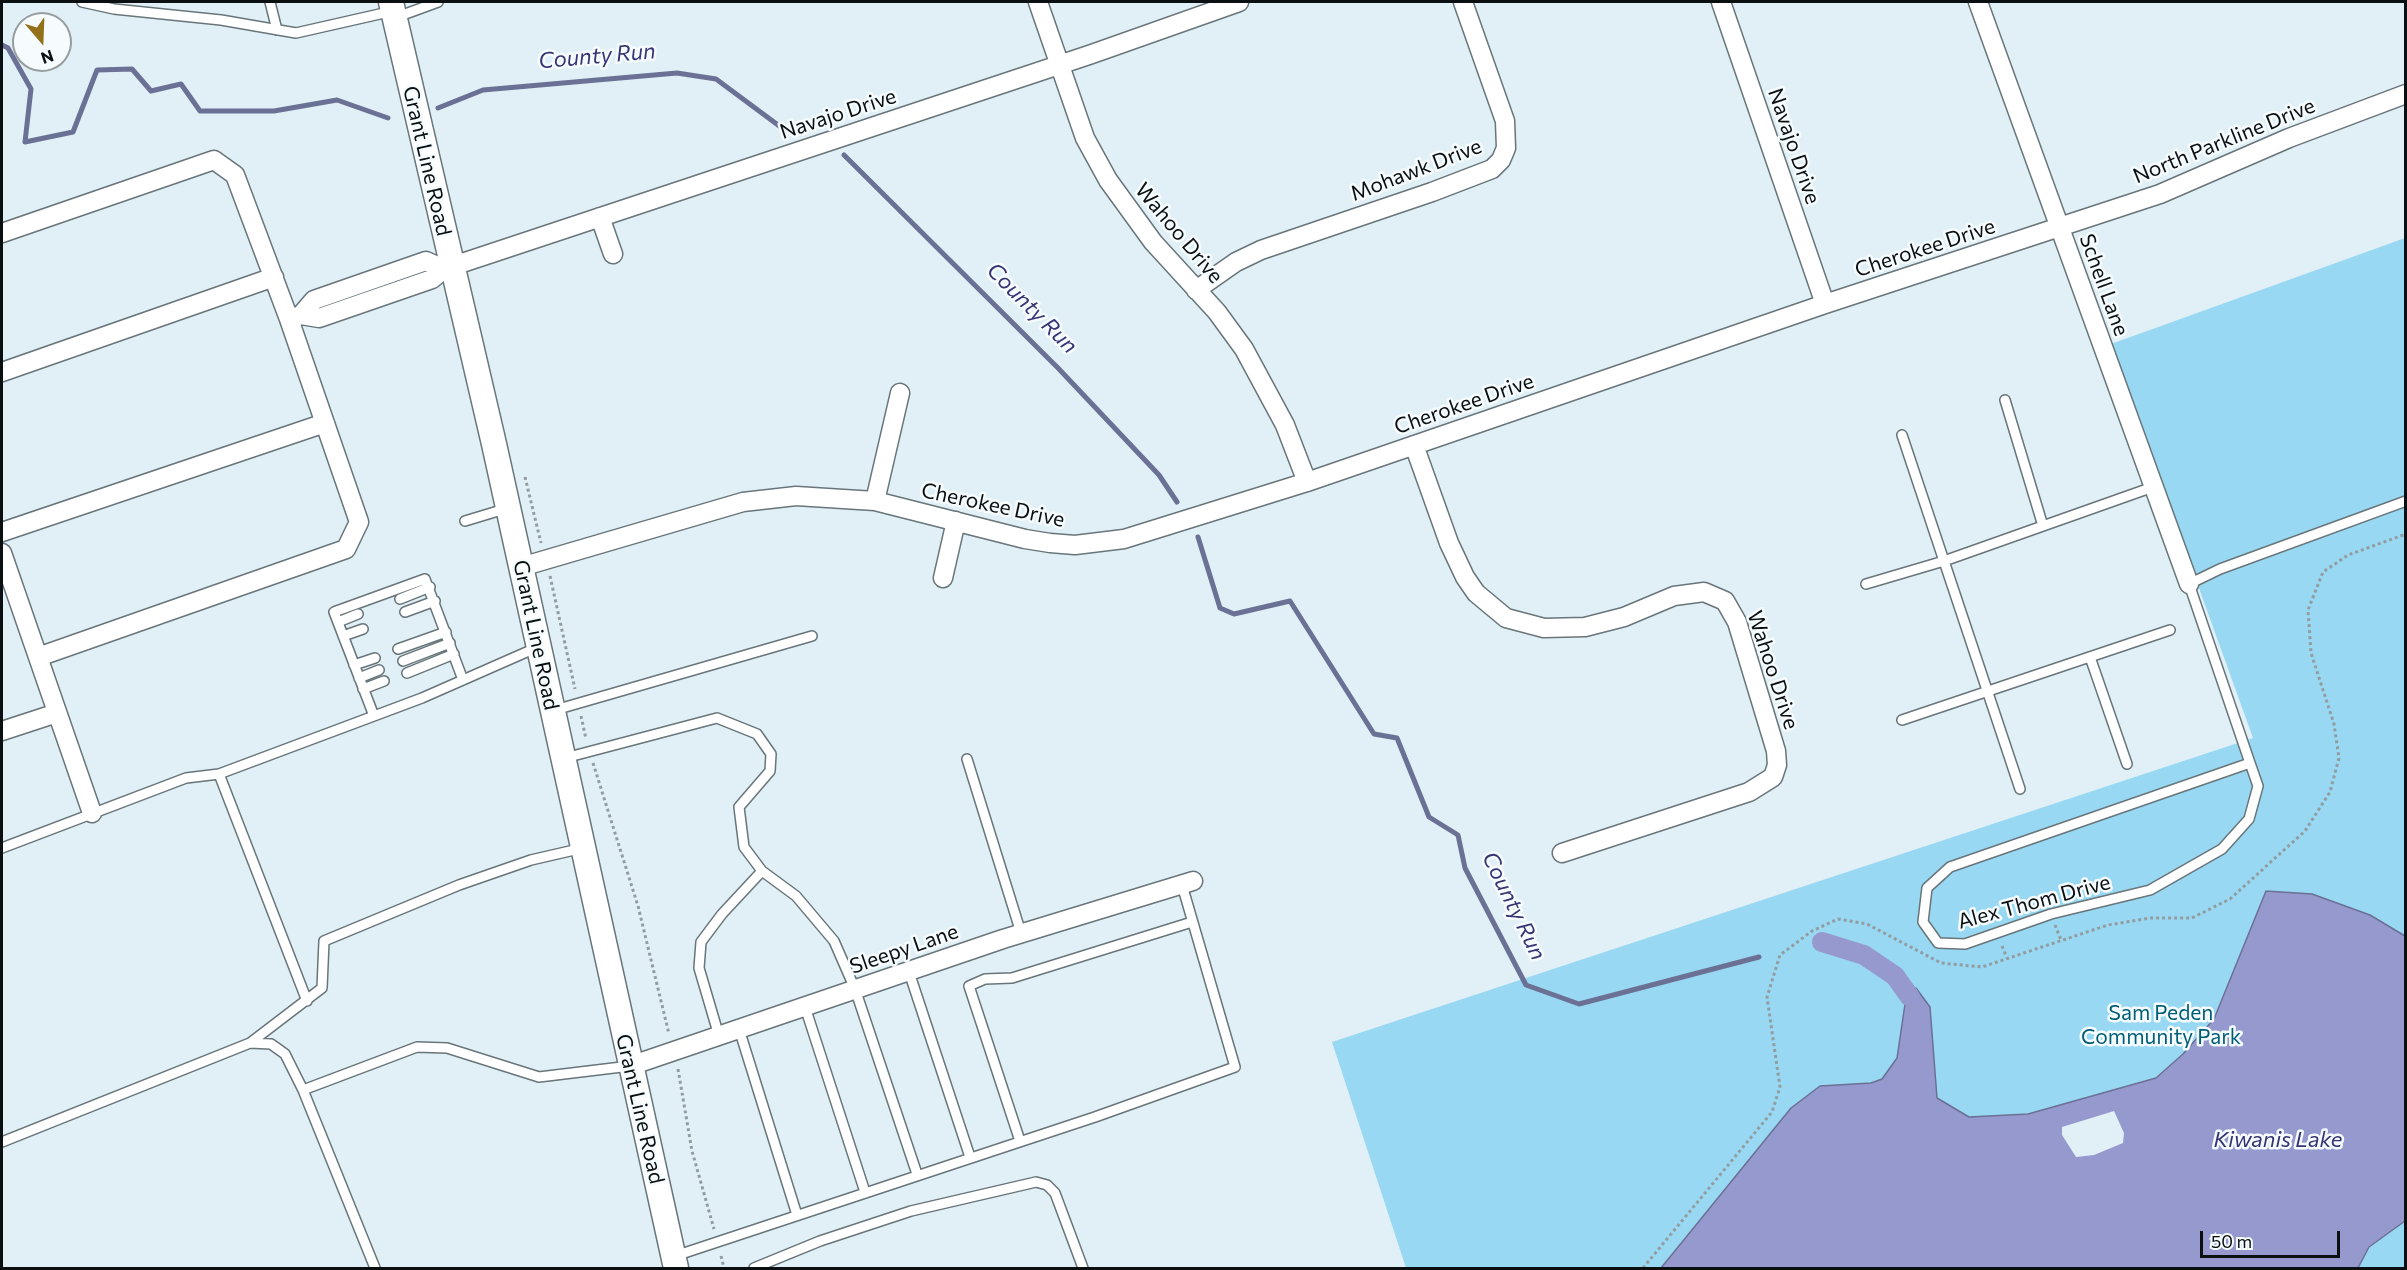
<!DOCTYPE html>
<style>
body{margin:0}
#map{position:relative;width:2407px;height:1270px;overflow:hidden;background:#e1f0f6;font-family:Commissioner,sans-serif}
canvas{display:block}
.frame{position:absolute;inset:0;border:3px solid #0a0f11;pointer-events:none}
.north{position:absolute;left:12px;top:12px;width:60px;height:60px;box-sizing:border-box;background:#f6fcfe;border:2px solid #989d9f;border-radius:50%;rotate:161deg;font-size:16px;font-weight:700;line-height:24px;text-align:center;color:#0a0f11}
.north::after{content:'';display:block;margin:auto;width:21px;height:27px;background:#927118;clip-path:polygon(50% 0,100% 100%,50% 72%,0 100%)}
.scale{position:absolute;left:2200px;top:1231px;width:140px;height:27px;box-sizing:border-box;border:3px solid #0a0f11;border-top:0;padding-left:8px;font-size:18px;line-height:21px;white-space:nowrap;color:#0a0f11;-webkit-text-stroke:4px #f6fcfe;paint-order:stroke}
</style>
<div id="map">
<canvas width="2407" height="1270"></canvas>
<div class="frame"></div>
<div class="north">N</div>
<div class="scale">50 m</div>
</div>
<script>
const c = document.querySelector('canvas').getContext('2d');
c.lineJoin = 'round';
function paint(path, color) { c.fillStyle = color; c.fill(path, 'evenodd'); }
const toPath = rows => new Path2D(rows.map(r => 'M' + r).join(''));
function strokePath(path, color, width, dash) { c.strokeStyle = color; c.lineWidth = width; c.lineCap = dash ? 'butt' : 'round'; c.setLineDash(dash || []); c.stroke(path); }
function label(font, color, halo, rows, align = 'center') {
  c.font = font + ' Commissioner,sans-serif'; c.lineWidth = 5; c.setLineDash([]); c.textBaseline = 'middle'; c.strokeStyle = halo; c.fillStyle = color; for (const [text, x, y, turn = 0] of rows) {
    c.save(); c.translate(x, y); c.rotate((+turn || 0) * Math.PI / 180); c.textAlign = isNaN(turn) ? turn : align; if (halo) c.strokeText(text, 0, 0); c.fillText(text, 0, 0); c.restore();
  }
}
const green = toPath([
 [2405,238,2405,1268,1406,1268,1332,1042,2253,738,2111,344]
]);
const water = toPath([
 [2266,891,2312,894,2370,915,2405,936,2405,1221,2369,1247,2358,1268,1661,1268,1791,1108,1820,1086,1871,1083,1882,1079,1897,1058,1905,1004,1916,988,1930,1007,1937,1098,1969,1117,2028,1114,2156,1078,2183,1054,2214,1019,2266,891]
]);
const pier = toPath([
 [2114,1111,2124,1133,2123,1143,2094,1155,2076,1157,2062,1135,2062,1127]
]);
const stream = toPath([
 [2,45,8,48,31,89,25,142,73,132,97,70,132,69,151,91,181,84,200,111,274,111,337,100,388,118],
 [438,108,483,90,677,73,716,79,782,128],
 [844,155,1058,368,1159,475,1177,502],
 [1198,537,1220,608,1234,614,1290,601,1374,734,1397,738,1429,817,1458,835,1465,868,1526,985,1579,1004,1759,957]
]);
const canal = toPath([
 [1822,942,1864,955,1895,976,1910,997]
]);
const path = toPath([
 [525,477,541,543],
 [550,576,575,689],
 [581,716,586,739],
 [593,763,638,906,669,1034],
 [2055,925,2061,940],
 [2002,946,2007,958],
 [678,1069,692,1151,714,1229],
 [721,1256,724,1268],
 [1643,1268,1772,1112,1780,1087,1767,997,1780,955,1812,931,1838,919,1867,924,1941,963,1982,967,2108,925,2150,918,2192,918,2230,899,2305,831,2330,792,2339,758,2334,724,2311,653,2308,610,2323,572,2348,555,2406,534]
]);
const service = toPath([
 [82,2,114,9,221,20,296,33,393,11],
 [270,2,277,30],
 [397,17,438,2],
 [2005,400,2043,526],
 [1902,435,2020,789],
 [465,521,508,508],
 [1866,584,1944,561,2153,487],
 [400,599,430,587],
 [405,612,435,601],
 [338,622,358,614],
 [343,636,363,629],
 [398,649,446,632],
 [2090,657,2127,764],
 [403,661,450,643],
 [354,665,375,658],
 [407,673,454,654],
 [359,678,379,670],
 [363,689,384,681],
 [555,710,812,636],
 [374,716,334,612,425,579,463,680],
 [1902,720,2170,630],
 [565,758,717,718,757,734,771,754,770,771,739,807,744,847,762,871,796,896,834,941,855,989,917,1174],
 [967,759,1021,933],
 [2250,763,1950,867,1927,888,1923,922,1938,943,1965,944,2051,914,2150,890,2222,849,2249,819,2258,786,2250,763,2189,584,2220,569,2406,501],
 [2,848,186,778,219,774],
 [909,972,970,1157],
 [307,1001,219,774,422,698,538,647],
 [805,1007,865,1192],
 [739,1029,797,1215],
 [719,1036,699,968,701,942,722,914,762,871],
 [250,1043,322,988,324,941,459,885,531,860,583,848],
 [303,1090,417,1047,447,1048,539,1077,630,1066],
 [1020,1141,969,986,985,979,1012,978,1192,922],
 [2,1142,250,1043,271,1044,285,1054,303,1090,375,1268],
 [675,1256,1095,1117,1235,1067,1182,885],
 [754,1268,820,1241,911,1211,1036,1182,1047,1185,1055,1193,1083,1268]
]);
const minor = toPath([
 [1038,2,1085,138,1108,180,1153,242,1217,312,1244,349,1285,425,1307,482],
 [1721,2,1825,304],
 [1978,2,2189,584],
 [600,217,613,254],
 [2,233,214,160,235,175,289,319,359,522,346,549,38,657],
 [1196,290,1236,262,1261,250,1432,192,1492,169,1501,160,1506,148,1505,121,1463,2],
 [301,315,319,318,432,279,444,269,1089,55,1239,2],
 [293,318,301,315,314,300,426,261,444,269],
 [2,372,274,277],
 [1414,445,1449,543,1465,577,1476,593,1506,618,1544,628,1585,627,1624,617,1674,596,1704,592,1725,601,1737,622,1776,751,1777,765,1773,777,1749,792,1562,853],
 [875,501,900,393],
 [2,532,325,423],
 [2,553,92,813],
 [521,567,743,502,796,496,875,501,1025,539,1050,543,1075,545,1124,539,1307,482,1825,304,2160,194,2289,138,2406,94],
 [943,578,956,521],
 [2,731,57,713],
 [630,1066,1003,939,1193,881]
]);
const secondary = toPath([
 [391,2,494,444,676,1268]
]);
const streetNames = [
 ["Navajo Drive",838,114,-18],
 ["North Parkline Drive",2224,141,-22],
 ["Navajo Drive",1794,146,71],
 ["Grant Line Road",427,161,77],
 ["Mohawk Drive",1416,170,-21],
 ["Wahoo Drive",1179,233,50],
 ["Cherokee Drive",1925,248,-18],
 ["Schell Lane",2104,285,70],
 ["Cherokee Drive",1464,404,-19],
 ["Cherokee Drive",993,505,12],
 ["Grant Line Road",536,635,78],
 ["Wahoo Drive",1773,670,72],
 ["Alex Thom Drive",2034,902,-15],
 ["Sleepy Lane",904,949,-19],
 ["Grant Line Road",640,1109,77]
];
const parkNames = [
 ["Sam Peden",2161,1013],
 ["Community Park",2161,1037]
];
const waterNames = [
 ["County Run",597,56,-5],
 ["County Run",1032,308,45],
 ["County Run",1514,906,64],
 ["Kiwanis Lake",2278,1140]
];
paint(green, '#99d8f2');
paint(water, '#9599ce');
strokePath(water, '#6b7095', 1.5);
paint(pier, '#e1f0f6');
strokePath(stream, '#6b7095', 5);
strokePath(canal, '#9599ce', 20);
strokePath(service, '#68757a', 12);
strokePath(minor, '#68757a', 21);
strokePath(secondary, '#68757a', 27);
strokePath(path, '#919da1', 3, [3, 3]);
strokePath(service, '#fff', 9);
strokePath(minor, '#fff', 18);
strokePath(secondary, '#fff', 24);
label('21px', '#0a0f11', '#f6fcfe', streetNames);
label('21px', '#005d77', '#f6fcfe', parkNames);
label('italic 22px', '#363474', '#f6fcfe', waterNames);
</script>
